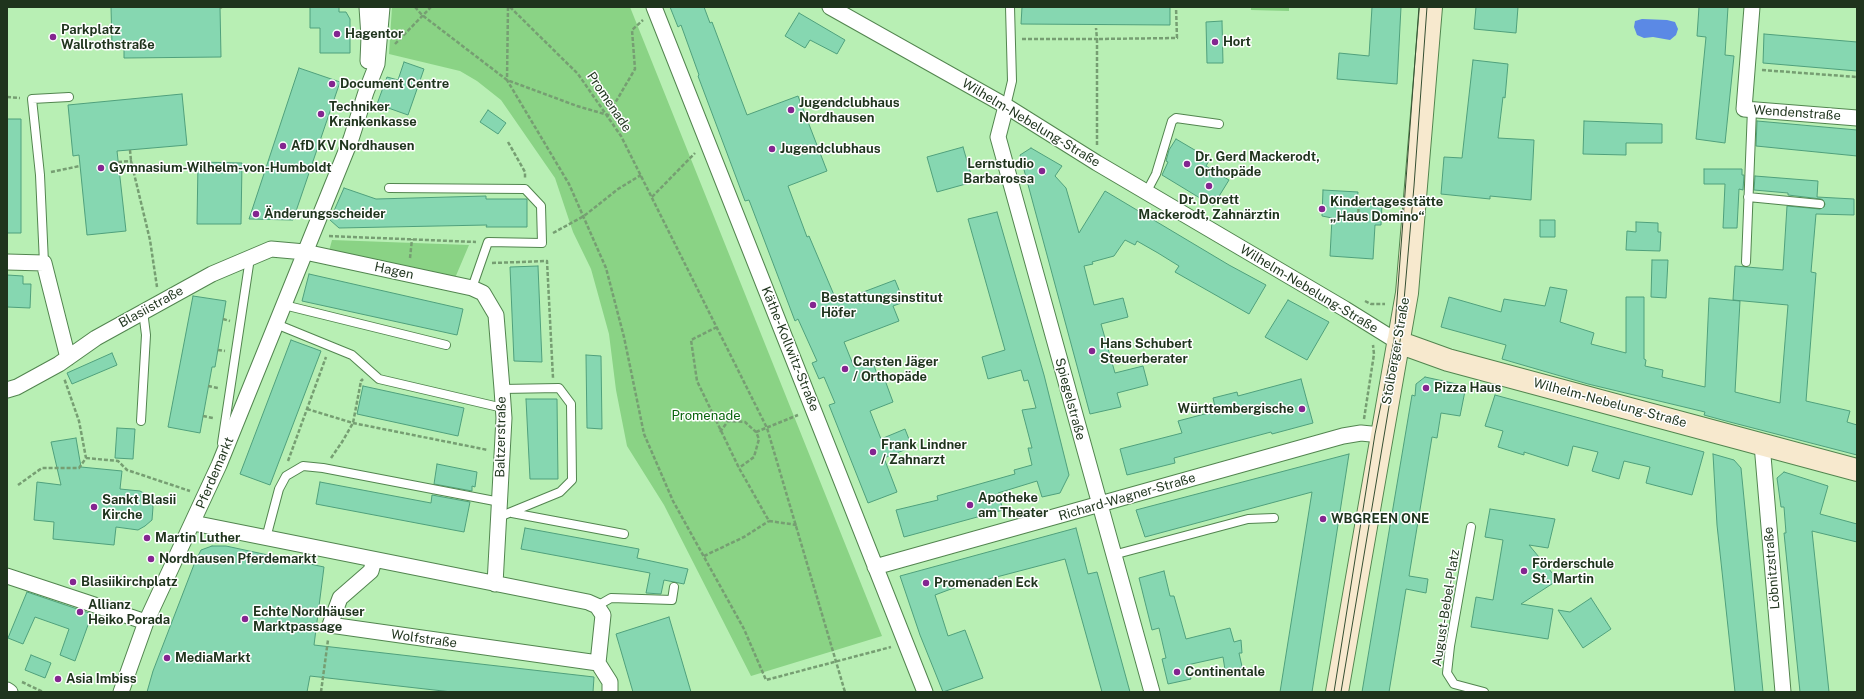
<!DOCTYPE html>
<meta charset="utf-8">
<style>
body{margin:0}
#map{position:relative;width:1864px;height:699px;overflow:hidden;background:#b8efb4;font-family:"Public Sans",sans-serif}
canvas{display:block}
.frame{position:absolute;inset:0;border:8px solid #1f341d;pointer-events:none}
</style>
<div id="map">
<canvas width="1864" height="699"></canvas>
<div class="frame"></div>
</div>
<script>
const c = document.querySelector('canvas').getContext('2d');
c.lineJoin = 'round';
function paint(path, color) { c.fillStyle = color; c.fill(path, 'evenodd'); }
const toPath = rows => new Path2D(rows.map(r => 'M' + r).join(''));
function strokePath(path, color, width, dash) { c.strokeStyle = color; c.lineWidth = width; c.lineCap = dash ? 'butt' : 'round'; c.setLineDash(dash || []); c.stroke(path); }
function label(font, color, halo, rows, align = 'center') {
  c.font = font + ' "Public Sans",sans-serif'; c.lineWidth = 3; c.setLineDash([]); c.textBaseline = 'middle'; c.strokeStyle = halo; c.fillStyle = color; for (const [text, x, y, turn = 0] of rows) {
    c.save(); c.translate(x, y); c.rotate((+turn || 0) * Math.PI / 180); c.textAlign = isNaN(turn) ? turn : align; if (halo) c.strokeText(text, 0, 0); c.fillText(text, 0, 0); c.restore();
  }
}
const green = toPath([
 [392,7,630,7,882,636,751,676,664,505,627,446,616,390,609,334,591,269,573,232,555,178,501,100,477,81,460,71,389,54],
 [1251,7,1289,7,1289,11,1251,10],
 [332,240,469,245,455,278,329,251]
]);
const water = toPath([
 [1642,19,1667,20,1675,22,1678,29,1676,35,1670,40,1653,37,1644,38,1637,35,1634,27,1635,21]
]);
const building = toPath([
 [111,7,220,7,221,57,124,58,124,46,112,46,111,7],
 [310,7,339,7,339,12,346,12,350,19,350,53,320,53,320,28,310,28,310,7],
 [670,7,704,7,710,23,712,22,747,115,798,96,827,171,788,186,807,237,809,236,837,302,895,280,904,302,893,306,899,321,844,342,854,367,872,360,877,374,882,372,893,402,870,411,881,439,905,429,912,447,884,458,897,492,868,503,829,405,835,403,824,377,819,379,812,363,817,361,798,319,795,321,749,200,745,201,698,76,699,75,681,25,678,27,670,7],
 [1022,7,1170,7,1170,25,1021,24,1022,7],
 [1372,7,1401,7,1397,84,1337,79,1339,53,1369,56,1372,7],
 [1476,7,1518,7,1516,33,1474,29,1476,7],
 [1699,7,1728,7,1725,55,1734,56,1725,143,1696,139,1706,37,1697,36,1699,7],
 [799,13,845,40,837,54,810,40,805,48,785,36,799,13],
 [1222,21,1223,63,1207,63,1206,22,1222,21],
 [1764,34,1857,42,1857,71,1763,63,1764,34],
 [1473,60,1508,64,1505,98,1503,97,1498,138,1534,140,1531,200,1490,196,1490,199,1441,194,1444,157,1462,158,1473,60],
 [404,62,424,69,408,115,377,104,387,77,398,80,404,62],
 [299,68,340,82,293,220,249,219,299,68],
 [182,94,187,145,117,151,126,231,87,235,79,155,73,156,68,105,182,94],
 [488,110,506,123,498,134,480,122,488,110],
 [7,119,21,119,21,233,7,233,7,119],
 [1584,121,1662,124,1662,143,1626,143,1626,155,1583,154,1584,121],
 [1757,121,1857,130,1857,156,1756,146,1757,121],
 [1176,139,1210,159,1206,166,1229,180,1213,206,1162,175,1168,162,1166,161,1169,150,1176,139],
 [963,147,973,182,937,192,927,157,963,147],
 [1031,148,1062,166,1055,176,1066,188,1079,233,1105,191,1229,265,1266,285,1249,314,1175,272,1179,266,1158,253,1137,241,1135,245,1125,240,1114,256,1092,262,1093,264,1084,266,1094,305,1123,298,1128,317,1101,324,1115,373,1143,366,1148,385,1117,393,1121,407,1090,414,1020,155,1031,148],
 [198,162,242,163,241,224,197,224,198,162],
 [1704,169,1742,169,1742,175,1744,175,1743,190,1739,189,1737,228,1723,228,1725,184,1704,184,1704,169],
 [1755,176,1818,181,1817,197,1854,199,1854,215,1816,214,1811,272,1816,273,1806,401,1850,411,1847,422,1857,425,1857,455,1726,421,1704,415,1705,412,1588,384,1502,359,1506,345,1441,327,1449,297,1501,312,1504,299,1545,306,1550,287,1567,290,1560,322,1594,333,1591,344,1626,353,1626,297,1644,297,1644,359,1646,360,1645,366,1663,370,1662,377,1705,387,1709,298,1740,301,1735,392,1780,403,1788,305,1733,300,1735,266,1783,270,1787,206,1820,209,1824,207,1825,204,1823,200,1821,199,1788,195,1788,193,1754,190,1755,176],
 [344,188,376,199,486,196,486,199,527,199,527,227,486,227,487,225,339,228,330,220,344,188],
 [1323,190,1358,192,1357,203,1382,204,1381,225,1375,225,1373,259,1330,256,1332,218,1322,216,1323,190],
 [997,212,1044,375,1069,475,1060,493,1042,497,1037,481,998,493,1003,510,904,537,896,510,938,500,937,496,1015,474,1014,470,1032,465,1028,448,1032,448,1022,410,1036,408,1028,380,1024,381,1021,370,988,379,982,357,1005,350,968,219,997,212],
 [1540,220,1555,220,1555,237,1540,237,1540,220],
 [1636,222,1658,223,1658,232,1661,232,1660,251,1626,250,1627,231,1636,232,1636,222],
 [1652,260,1668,260,1666,298,1651,297,1652,260],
 [538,266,542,362,514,361,510,267,538,266],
 [309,274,463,309,457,335,302,301,309,274],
 [7,275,23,276,23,284,31,284,30,308,7,307,7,275],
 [193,296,226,301,215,367,212,367,200,433,168,427,193,296],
 [1288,300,1329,322,1307,360,1265,337,1288,300],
 [291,340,321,351,270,485,240,474,291,340],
 [112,353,117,365,72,384,67,373,112,353],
 [586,355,601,356,602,429,587,428,586,355],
 [1425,377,1466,386,1460,416,1441,413,1437,438,1432,437,1409,576,1428,579,1426,593,1406,589,1389,692,1362,692,1412,395,1415,396,1416,384,1425,377],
 [1301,379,1313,423,1272,434,1271,432,1226,444,1174,458,1175,463,1127,475,1120,449,1182,433,1178,421,1216,411,1213,398,1237,392,1238,396,1301,379],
 [363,386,464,408,458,436,357,414,363,386],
 [1495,395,1704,452,1692,495,1646,483,1650,467,1624,461,1619,479,1592,471,1598,452,1573,446,1568,466,1524,452,1524,455,1498,447,1503,431,1485,426,1495,395],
 [526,399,557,399,558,479,530,479,526,399],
 [117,428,135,429,133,459,115,458,117,428],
 [76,438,81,467,122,471,120,489,140,491,149,496,153,507,152,520,145,526,138,530,116,527,114,545,53,539,54,522,34,520,37,482,61,485,51,442,76,438],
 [1349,454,1312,692,1280,692,1312,492,1145,537,1136,510,1349,454],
 [1713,454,1734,460,1741,468,1763,692,1735,692,1717,525,1713,454],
 [437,464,477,472,475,487,472,486,472,491,434,484,437,464],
 [1784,472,1828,486,1820,514,1857,524,1857,542,1812,531,1829,692,1800,692,1784,533,1786,533,1784,507,1781,507,1777,478,1784,472],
 [320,482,431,503,432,495,470,502,464,532,316,504,320,482],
 [1490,509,1555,519,1548,548,1529,545,1558,580,1521,604,1553,609,1548,639,1471,627,1476,597,1493,600,1503,540,1485,537,1490,509],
 [525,528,639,549,637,558,688,569,684,584,664,580,661,594,646,593,650,573,521,549,525,528],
 [1076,528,1088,574,1097,572,1130,692,1102,692,1065,559,951,589,935,595,948,636,965,630,983,678,943,692,920,635,900,576,1076,528],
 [212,546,226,546,324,567,314,645,594,677,593,692,452,692,310,676,307,692,147,692,153,671,195,562,201,550,212,546],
 [1164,571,1170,596,1174,596,1186,639,1230,628,1234,642,1241,640,1242,653,1239,653,1243,671,1226,676,1223,657,1187,665,1191,679,1168,684,1162,659,1166,658,1159,628,1152,630,1139,578,1164,571],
 [27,592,92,614,75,661,60,655,69,629,35,617,23,644,8,638,27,592],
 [1591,598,1611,629,1583,648,1558,610,1570,612,1591,598],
 [669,617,691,692,633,692,616,634,669,617],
 [31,655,51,663,45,678,25,670,31,655]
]);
const path = toPath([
 [415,7,422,15,507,80,577,106,608,115,635,69,632,30,643,20],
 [508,7,507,80,569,184,606,268,624,337,644,434,673,501,744,629,766,680,891,647],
 [510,7,578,74,621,136,767,428,845,692],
 [220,8,222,7],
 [1022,39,1097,39,1096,28],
 [395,44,431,7],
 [1762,70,1857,77],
 [7,97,20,98],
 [508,142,525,172,525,178],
 [1097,145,1097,39,1177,38,1176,7],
 [130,150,131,161],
 [118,162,131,161,150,240,157,287],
 [51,172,80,166],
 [652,197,695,153],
 [1358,219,1359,199,1396,202],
 [553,233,584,216,618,189,641,175],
 [329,236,476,242],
 [410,258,412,239],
 [492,263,547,261,553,378],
 [1365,301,1371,304,1385,304],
 [223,319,230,321],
 [717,327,691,340,697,381,739,468,769,521,797,525],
 [218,350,225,351],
 [208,386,218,388],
 [307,409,353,423,488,450],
 [203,416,213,418],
 [1364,419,1374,354,1373,345],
 [720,432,728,421,745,422,756,432,759,439,754,457,739,468],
 [756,432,798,415],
 [86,458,118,461,127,470,190,491],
 [331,458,342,442,353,423,361,381,363,379],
 [288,461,326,357],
 [18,485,42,468,79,468,86,458,79,421,64,378],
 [704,556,744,537,769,521],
 [22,682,43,692],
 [321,692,328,640]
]);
const lane = toPath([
 [1006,106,1012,81,1010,7],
 [389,188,525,189,541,206,542,243,488,242,472,288],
 [1147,191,1156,174,1172,121,1176,118,1219,124],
 [1748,197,1820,204],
 [1746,262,1752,109],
 [44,263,40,175,32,99,69,97],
 [284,305,446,345],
 [276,324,352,355,379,379,503,408],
 [141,421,146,335,143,311],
 [222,443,250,258],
 [512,513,624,534],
 [499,517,560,492,572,480,571,404,559,388,502,389],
 [1471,527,1450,646,1447,673,1454,684,1484,692],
 [266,538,279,489,286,476,303,466,323,468,500,502],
 [1113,555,1248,519,1274,518],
 [597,606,611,598,672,600,674,587]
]);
const street = toPath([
 [367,7,369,37,368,61],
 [654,7,925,692],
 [830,7,1006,106,1097,163,1345,309,1398,342],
 [1752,7,1744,109,1857,118],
 [1006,106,998,137,1152,692],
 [7,262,44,263,68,358],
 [7,390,17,387,59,364,96,338,212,274,271,249,305,252,472,288,483,293,496,315,502,389,504,418,495,584],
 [1762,444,1783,692],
 [193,523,588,602,597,606,603,615,598,663,330,625,340,598,371,571,374,560],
 [875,567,1343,436,1361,433,1381,435],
 [7,576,146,622],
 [598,663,610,682,610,692],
 [7,690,10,692],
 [121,692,146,622,219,465,351,139,366,92,377,64,382,7]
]);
const secondary = toPath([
 [1398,342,1448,360,1857,470],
 [1337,692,1407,293,1431,7]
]);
const tram = toPath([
 [1334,692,1375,434,1394,340,1419,7],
 [1341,692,1401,335,1414,186,1427,7]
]);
const markers = [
 [337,34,4,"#842590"],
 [53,37,4,"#842590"],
 [1215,42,4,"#842590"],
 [332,84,4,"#842590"],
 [791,110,4,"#842590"],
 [321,114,4,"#842590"],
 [283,146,4,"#842590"],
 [772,149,4,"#842590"],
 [1187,164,4,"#842590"],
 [101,168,4,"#842590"],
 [1042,171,4,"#842590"],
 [1209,186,4,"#842590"],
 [1322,209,4,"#842590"],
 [256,214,4,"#842590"],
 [813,305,4,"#842590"],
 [1092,351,4,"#842590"],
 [845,369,4,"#842590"],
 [1426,388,4,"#842590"],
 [1302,409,4,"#842590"],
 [873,452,4,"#842590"],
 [970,505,4,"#842590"],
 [94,507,4,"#842590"],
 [1323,519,4,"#842590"],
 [147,538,4,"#842590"],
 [151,559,4,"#842590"],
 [1524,571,4,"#842590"],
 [73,582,4,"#842590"],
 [926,583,4,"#842590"],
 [80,612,4,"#842590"],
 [245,619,4,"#842590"],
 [167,658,4,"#842590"],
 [1177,672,4,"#842590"],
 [58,679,4,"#842590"]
];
const poiNames = [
 ["Parkplatz",61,30],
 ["Wallrothstraße",61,45],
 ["Hagentor",345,34],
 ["Hort",1223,42],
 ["Document Centre",340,84],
 ["Jugendclubhaus",799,103],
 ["Nordhausen",799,118],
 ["Techniker",329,107],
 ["Krankenkasse",329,122],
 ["AfD KV Nordhausen",291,146],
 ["Jugendclubhaus",780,149],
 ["Dr. Gerd Mackerodt,",1195,157],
 ["Orthopäde",1195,172],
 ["Lernstudio",1034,164,"right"],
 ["Barbarossa",1034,179,"right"],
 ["Gymnasium-Wilhelm-von-Humboldt",109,168],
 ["Dr. Dorett",1209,200,"center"],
 ["Mackerodt, Zahnärztin",1209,215,"center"],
 ["Kindertagesstätte",1330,202],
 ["„Haus Domino“",1330,217],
 ["Änderungsscheider",264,214],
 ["Bestattungsinstitut",821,298],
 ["Höfer",821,313],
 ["Hans Schubert",1100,344],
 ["Steuerberater",1100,359],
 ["Carsten Jäger",853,362],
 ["/ Orthopäde",853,377],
 ["Pizza Haus",1434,388],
 ["Württembergische",1294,409,"right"],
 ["Frank Lindner",881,445],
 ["/ Zahnarzt",881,460],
 ["Apotheke",978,498],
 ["am Theater",978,513],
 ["Sankt Blasii",102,500],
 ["Kirche",102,515],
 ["WBGREEN ONE",1331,519],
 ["Martin Luther",155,538],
 ["Nordhausen Pferdemarkt",159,559],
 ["Förderschule",1532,564],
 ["St. Martin",1532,579],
 ["Blasiikirchplatz",81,582],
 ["Promenaden Eck",934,583],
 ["Allianz",88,605],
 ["Heiko Porada",88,620],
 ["Echte Nordhäuser",253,612],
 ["Marktpassage",253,627],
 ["MediaMarkt",175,658],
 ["Continentale",1185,672],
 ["Asia Imbiss",66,679]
];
const streetNames = [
 ["Promenade",609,102,56],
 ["Wendenstraße",1797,113,4],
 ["Wilhelm-Nebelung-Straße",1031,123,31],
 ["Hagen",394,271,12],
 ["Wilhelm-Nebelung-Straße",1309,289,31],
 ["Blasiistraße",151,307,-29],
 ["Käthe-Kollwitz-Straße",790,349,68],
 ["Stolberger Straße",1396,351,-80],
 ["Spiegelstraße",1070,399,75],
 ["Wilhelm-Nebelung-Straße",1610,403,15],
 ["Baltzerstraße",501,437,-89],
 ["Pferdemarkt",215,473,-67],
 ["Richard-Wagner-Straße",1127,497,-16],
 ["Löbnitzstraße",1772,568,-95],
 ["August-Bebel-Platz",1446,608,-81],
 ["Wolfstraße",424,639,8]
];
const parkNames = [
 ["Promenade",706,416]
];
paint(green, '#8ad385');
paint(water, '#5b89e5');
paint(building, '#86d7b1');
strokePath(building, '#4fa07c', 1);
strokePath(lane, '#52854f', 10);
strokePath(street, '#52854f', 17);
strokePath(secondary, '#52854f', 24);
strokePath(path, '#769e72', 2.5, [4, 2]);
strokePath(lane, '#fff', 8);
strokePath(street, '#fff', 15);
strokePath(secondary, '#f7e9ce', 22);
strokePath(tram, '#354f32', 1);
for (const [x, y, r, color] of markers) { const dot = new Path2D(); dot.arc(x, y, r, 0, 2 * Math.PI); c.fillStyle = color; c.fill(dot); strokePath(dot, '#fff', 1.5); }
label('bold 13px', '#1f341d', '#fff', poiNames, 'left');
label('13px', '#1f341d', '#fff', streetNames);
label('13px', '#09650c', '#fff', parkNames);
</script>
